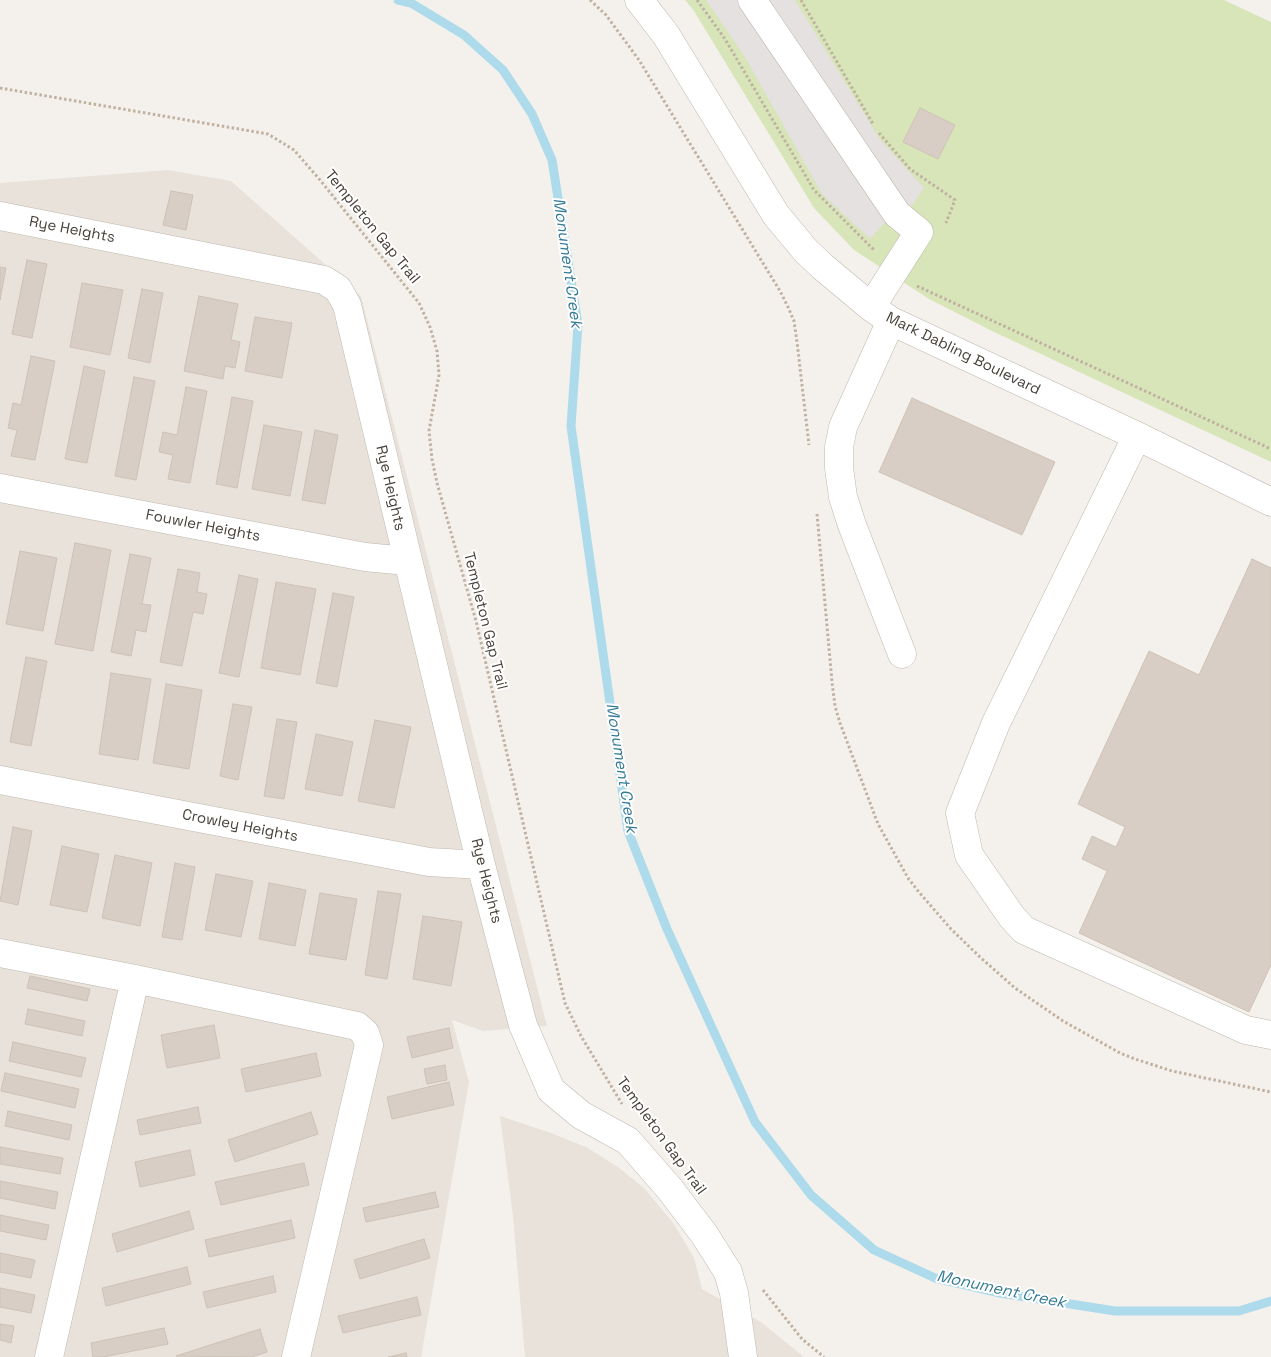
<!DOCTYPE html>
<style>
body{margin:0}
canvas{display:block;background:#f4f1ec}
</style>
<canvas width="1271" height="1357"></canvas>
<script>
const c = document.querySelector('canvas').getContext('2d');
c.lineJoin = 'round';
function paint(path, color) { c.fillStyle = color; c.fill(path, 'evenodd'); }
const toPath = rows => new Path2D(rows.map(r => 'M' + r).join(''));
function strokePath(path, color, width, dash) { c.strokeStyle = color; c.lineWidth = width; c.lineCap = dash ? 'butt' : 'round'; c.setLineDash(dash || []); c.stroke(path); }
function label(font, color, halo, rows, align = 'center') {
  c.font = font + ' "Space Grotesk",sans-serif'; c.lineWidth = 4; c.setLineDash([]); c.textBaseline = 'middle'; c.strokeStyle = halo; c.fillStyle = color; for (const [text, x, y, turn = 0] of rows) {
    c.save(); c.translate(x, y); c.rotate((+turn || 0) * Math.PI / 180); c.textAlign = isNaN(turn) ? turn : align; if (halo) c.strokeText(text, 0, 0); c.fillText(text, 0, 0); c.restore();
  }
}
const residential = toPath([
 [168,170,231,181,361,296,547,1026,483,1031,452,1020,469,1082,421,1357,0,1357,0,183],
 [500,1116,551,1133,586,1147,618,1167,645,1189,674,1224,694,1258,702,1289,761,1322,804,1357,525,1357,513,1216]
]);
const green = toPath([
 [685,0,1224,0,1271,22,1271,462,994,332,929,299,854,250,814,208,694,11]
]);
const parking = toPath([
 [706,0,795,0,879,138,924,188,913,204,886,221,870,239,822,194,745,57]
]);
const stream = toPath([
 [398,0,411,3,464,35,503,70,532,114,552,160,578,325,571,426,628,831,667,929,755,1122,811,1195,874,1250,935,1278,1000,1293,1115,1311,1239,1311,1271,1301]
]);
const building = toPath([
 [920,108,955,125,938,159,903,142,920,108],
 [171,191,193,195,186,230,163,225,171,191],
 [27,260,47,264,32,338,12,334,27,260],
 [0,267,6,268,0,300,0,267],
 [82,283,123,290,110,355,70,347,82,283],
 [142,289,163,293,150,363,128,358,142,289],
 [199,296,238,304,231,340,240,342,235,368,225,366,223,379,184,371,199,296],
 [255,317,292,323,282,378,245,371,255,317],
 [31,356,55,361,35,460,11,456,17,430,8,428,13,403,21,405,31,356],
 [84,366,105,371,87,463,65,459,84,366],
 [134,377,155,381,136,480,115,476,134,377],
 [186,387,207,391,190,483,168,479,173,455,159,452,163,432,177,435,186,387],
 [232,397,253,401,237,488,216,484,232,397],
 [912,398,1055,462,1022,535,879,472,912,398],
 [264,425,302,432,290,496,252,489,264,425],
 [315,430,338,435,325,504,302,500,315,430],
 [75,543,111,550,93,651,55,644,75,543],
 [20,551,57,558,43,631,6,624,20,551],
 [130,554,151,558,142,604,151,605,146,632,136,630,131,656,111,652,130,554],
 [1252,559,1271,568,1271,965,1249,1012,1079,933,1107,871,1082,859,1092,836,1116,847,1125,827,1078,804,1149,651,1199,675,1252,559],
 [178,569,200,573,197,592,207,594,203,614,193,612,182,666,160,662,178,569],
 [239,575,258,579,239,677,219,673,239,575],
 [276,582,316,589,300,675,261,668,276,582],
 [333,593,354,597,337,687,316,683,333,593],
 [26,657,47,661,31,746,10,742,26,657],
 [111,673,151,679,138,760,99,754,111,673],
 [166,684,202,690,189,769,153,763,166,684],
 [233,704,252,707,238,780,220,776,233,704],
 [277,719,297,722,284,799,264,796,277,719],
 [375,720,411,727,394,808,358,801,375,720],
 [316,734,353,742,342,796,305,789,316,734],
 [13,827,32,831,18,905,0,901,13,827],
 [62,846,99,854,87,912,50,905,62,846],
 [115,855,152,863,140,926,102,918,115,855],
 [175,863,195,867,182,940,162,937,175,863],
 [216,874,253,881,241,937,205,930,216,874],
 [269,883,306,890,295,946,259,939,269,883],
 [378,891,401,894,387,979,365,975,378,891],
 [320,893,357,899,346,960,309,954,320,893],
 [423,916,462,922,451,986,413,979,423,916],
 [30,976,90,989,87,1001,27,988,30,976],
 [28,1009,85,1021,82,1036,25,1024,28,1009],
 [214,1025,220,1058,167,1068,161,1035,214,1025],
 [449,1028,453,1048,412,1058,407,1037,449,1028],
 [13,1042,86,1058,81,1077,9,1061,13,1042],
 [316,1053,321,1076,246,1092,241,1069,316,1053],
 [445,1065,447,1080,427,1084,424,1069,445,1065],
 [5,1073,79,1089,75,1108,1,1091,5,1073],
 [449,1082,454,1105,392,1119,387,1097,449,1082],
 [198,1107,201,1123,140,1135,137,1120,198,1107],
 [8,1111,72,1125,69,1140,5,1126,8,1111],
 [311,1112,318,1134,235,1162,228,1140,311,1112],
 [0,1147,63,1158,60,1174,0,1164,0,1147],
 [190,1150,195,1175,140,1187,135,1162,190,1150],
 [304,1163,309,1185,221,1205,215,1182,304,1163],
 [0,1181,58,1192,55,1209,0,1198,0,1181],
 [435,1192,439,1207,366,1222,363,1208,435,1192],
 [189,1211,194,1229,117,1252,112,1234,189,1211],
 [0,1215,49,1225,46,1240,0,1231,0,1215],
 [291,1220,295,1238,209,1257,205,1240,291,1220],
 [424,1239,430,1258,360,1279,354,1260,424,1239],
 [0,1253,35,1260,31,1278,0,1272,0,1253],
 [187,1267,191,1284,106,1306,102,1288,187,1267],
 [273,1276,276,1292,207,1308,203,1292,273,1276],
 [0,1288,35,1295,31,1313,0,1307,0,1288],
 [417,1297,421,1315,343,1333,338,1316,417,1297],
 [0,1324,14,1326,11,1343,0,1340,0,1324],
 [164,1328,168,1344,103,1357,93,1357,91,1343,164,1328],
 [260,1329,267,1352,252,1357,176,1356,260,1329],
 [406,1353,407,1357,388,1357,406,1353]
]);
const path = toPath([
 [590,0,606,15,639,60,780,291,788,307,794,321,797,342,809,445],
 [697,0,725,39,814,190,875,251],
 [801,0,873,124],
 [0,88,268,134,294,150,320,180,419,303,430,327,437,351,439,375,429,431,432,459,437,483,476,621,565,1003,581,1036,622,1104],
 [879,133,910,169,955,200,946,223],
 [917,286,1271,449],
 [817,514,832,682,835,706,840,723,878,824,908,878,918,891,951,929,981,958,1015,988,1063,1021,1120,1053,1135,1059,1172,1071,1271,1092],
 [763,1290,802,1339,824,1357]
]);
const minor = toPath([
 [639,0,666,35,776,215,806,251,823,267,871,307,891,321,1137,436,1271,502],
 [752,0,897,214,919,232,871,307],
 [0,216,324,280,338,289,347,305,481,865,523,1025,551,1090,581,1115,628,1141,669,1188,704,1234,728,1272,734,1293,743,1357],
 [891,321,843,427,839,447,839,468,843,497,852,525,902,654],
 [1137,436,996,723,960,813,969,855,1012,917,1024,930,1246,1030,1271,1035],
 [0,488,365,557,407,561],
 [0,780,429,862,481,865],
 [0,953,135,979,357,1026,365,1033,369,1045,296,1357],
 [49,1357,135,979]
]);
const streetNames = [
 ["Templeton Gap Trail",372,227,51],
 ["Rye Heights",72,230,11],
 ["Mark Dabling Boulevard",963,354,26],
 ["Rye Heights",390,488,77],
 ["Fouwler Heights",203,526,11],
 ["Templeton Gap Trail",485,621,76],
 ["Crowley Heights",240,826,11],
 ["Rye Heights",486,881,76],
 ["Templeton Gap Trail",661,1136,54]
];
const waterNames = [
 ["Monument Creek",567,263,82],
 ["Monument Creek",621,768,81],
 ["Monument Creek",1001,1290,12]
];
paint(residential, '#e8e2da');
paint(green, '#d7e5b9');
paint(parking, '#e4e1e0');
strokePath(stream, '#aedbeb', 9);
paint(building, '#d8cec5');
strokePath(building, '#cfc2b6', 1);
strokePath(minor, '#bfb7af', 29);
strokePath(path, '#c0b1a1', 3, [2.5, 2.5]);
strokePath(minor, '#fff', 28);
label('15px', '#48413a', '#fff', streetNames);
label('italic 16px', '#357a95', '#fff', waterNames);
</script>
